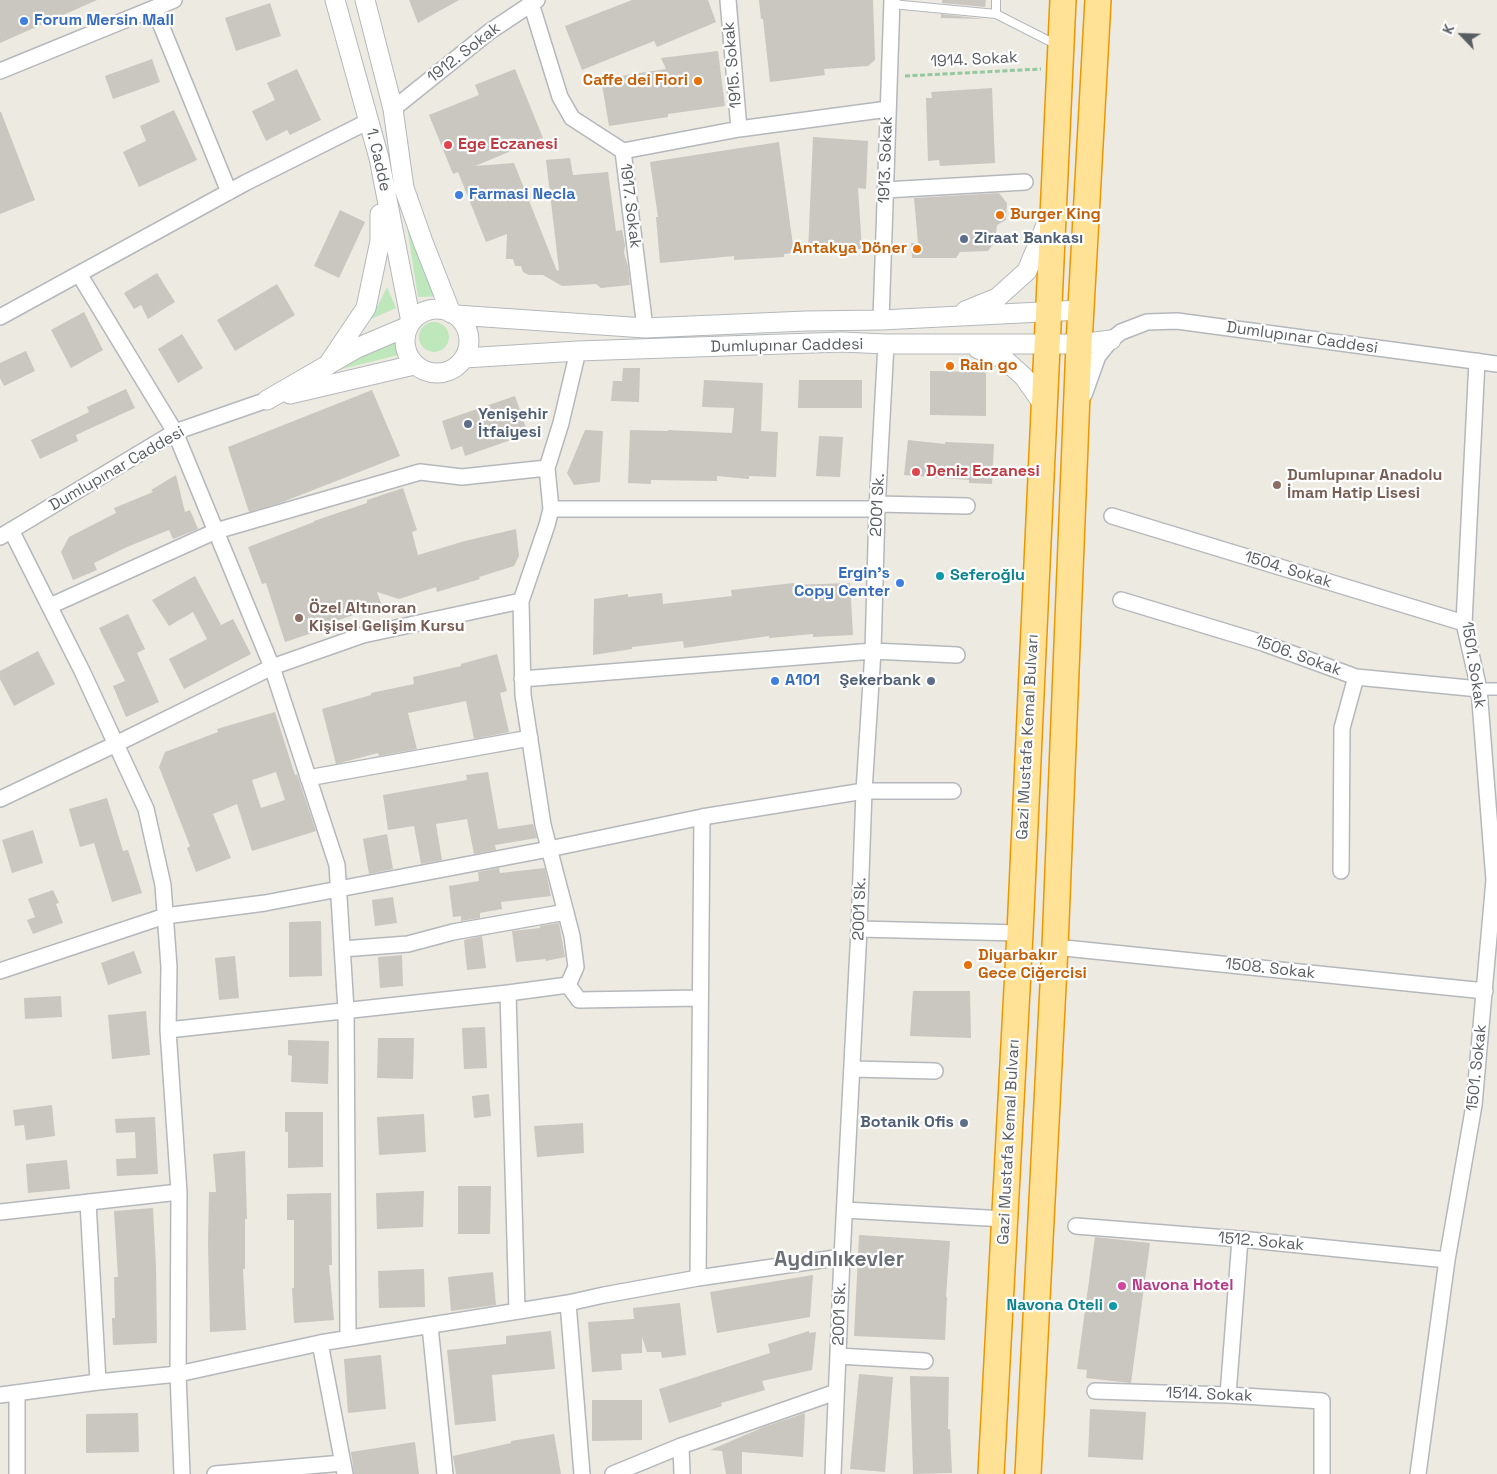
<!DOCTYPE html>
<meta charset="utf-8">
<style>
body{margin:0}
#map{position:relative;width:1497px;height:1474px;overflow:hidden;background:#edeae1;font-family:"Space Grotesk",sans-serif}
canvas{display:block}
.north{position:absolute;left:1437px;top:10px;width:50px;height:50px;-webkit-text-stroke:4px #fff;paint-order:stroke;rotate:294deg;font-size:14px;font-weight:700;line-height:20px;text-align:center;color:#595e63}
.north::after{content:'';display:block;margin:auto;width:18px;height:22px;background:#595e63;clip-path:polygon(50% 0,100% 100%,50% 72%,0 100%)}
</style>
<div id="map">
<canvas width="1497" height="1474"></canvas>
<div class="north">K</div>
</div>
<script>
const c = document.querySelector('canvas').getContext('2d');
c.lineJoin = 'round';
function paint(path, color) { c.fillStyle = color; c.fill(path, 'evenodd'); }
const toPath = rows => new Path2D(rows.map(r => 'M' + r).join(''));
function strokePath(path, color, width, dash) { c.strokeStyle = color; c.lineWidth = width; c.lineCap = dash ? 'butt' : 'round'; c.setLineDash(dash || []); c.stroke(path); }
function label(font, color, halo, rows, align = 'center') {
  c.font = font + ' "Space Grotesk",sans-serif'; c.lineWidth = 4.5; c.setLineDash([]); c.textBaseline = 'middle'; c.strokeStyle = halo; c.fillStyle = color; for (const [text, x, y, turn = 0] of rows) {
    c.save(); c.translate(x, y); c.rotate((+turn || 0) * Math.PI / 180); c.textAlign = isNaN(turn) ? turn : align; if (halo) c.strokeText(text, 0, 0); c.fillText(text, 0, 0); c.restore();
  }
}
const green = toPath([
 [405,214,442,296,418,297],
 [387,287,396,308,371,319],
 '419 337a15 15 0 1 1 30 0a15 15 0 1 1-30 0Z',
 [396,333,402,354,326,373]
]);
const building = toPath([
 [0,0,97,0,0,43],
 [409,0,459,0,418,23],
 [632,0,708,0,716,22,657,47,654,41,582,70,565,26],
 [759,0,873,0,875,60,868,66,824,69,825,75,770,82,763,19,761,19],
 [942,0,986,0,985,7,942,3],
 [270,3,281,36,236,51,225,18],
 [941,14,985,19,941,18],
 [718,51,725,106,668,114,668,117,609,126,601,79,666,69,661,58],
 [152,59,160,82,113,99,105,76],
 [297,69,321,120,290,135,287,130,266,141,252,111,275,100,267,83],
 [515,69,543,138,475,166,514,163,557,271,559,270,546,160,570,158,573,175,608,172,616,231,622,230,625,245,624,253,628,266,630,285,601,288,596,284,562,286,543,275,529,275,523,272,521,266,515,266,513,259,506,259,507,234,486,242,458,172,453,174,429,115,479,95,475,85],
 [992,88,995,163,940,166,939,160,928,161,926,98,932,98,931,92],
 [174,110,197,160,139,187,123,152,146,141,140,126],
 [0,112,1,112,35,200,0,214],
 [813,137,868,141,866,189,858,188,862,249,808,252],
 [779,142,794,253,784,254,784,257,734,260,734,256,660,263,656,217,658,217,650,162],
 [999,193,1007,203,1006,220,997,225,995,242,988,251,960,252,956,258,912,258,911,243,918,243,914,198],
 [340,210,365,222,339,278,314,266],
 [157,273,175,302,148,319,141,305,134,309,124,293],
 [277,284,295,315,235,351,217,320],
 [84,312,103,350,71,368,51,330],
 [182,334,203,368,178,383,158,349],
 [26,351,35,371,4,386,0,378,0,363],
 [623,368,640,368,639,402,611,401,613,381,622,381],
 [930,371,986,372,986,416,930,415],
 [704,380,763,383,761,431,778,432,776,477,749,476,749,479,717,476,717,481,651,480,651,484,628,483,630,430,668,431,668,430,732,433,734,408,702,407],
 [799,380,862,380,862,408,798,408],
 [126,389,135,408,76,435,78,441,40,459,31,440,89,412,87,407],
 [372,390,400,456,280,503,249,512,228,447],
 [515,396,528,434,465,456,462,446,451,450,442,421],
 [585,430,603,431,600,482,574,485,567,473],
 [819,436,843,437,840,477,816,476],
 [908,440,945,444,945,442,994,444,992,484,969,483,969,480,904,475],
 [176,475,185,512,190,510,198,529,173,539,169,530,127,547,94,563,97,570,73,580,61,552,69,537,116,513,114,508,153,492,151,490],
 [403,488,417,530,412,532,418,555,465,541,516,529,519,556,514,566,479,577,480,579,437,592,436,587,399,599,377,592,382,606,323,625,324,629,285,642,266,583,262,584,248,547,314,522,314,521,367,503,367,500],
 [195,576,221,625,233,619,251,654,184,689,169,659,207,639,193,612,169,626,152,600],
 [794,583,794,585,850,583,853,635,813,637,813,634,769,638,769,636,684,648,683,641,632,647,632,649,593,655,594,599,628,594,628,597,662,593,663,604,732,596,731,590],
 [128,614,145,649,137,653,159,702,126,717,113,686,125,681,99,628],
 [38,651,55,684,14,706,0,679,0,671],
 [497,654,507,691,500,693,509,732,474,739,466,701,408,713,417,749,379,756,378,753,336,764,322,709,371,695,371,693,414,684,413,677,461,666,461,664],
 [275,712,295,775,297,774,316,831,252,851,237,804,213,814,231,858,196,872,187,848,190,846,159,767,165,752,218,732,217,729],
 [276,772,285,800,261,808,252,780],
 [488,772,498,829,533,824,537,838,495,845,496,850,474,854,467,819,436,824,442,860,421,864,414,826,388,830,383,795,467,780,466,775],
 [107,798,123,851,128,850,142,893,112,902,94,843,80,847,69,809],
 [33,830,43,863,12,873,2,840],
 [387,834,393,869,369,874,363,839],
 [499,868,500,873,545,868,551,896,501,902,502,909,480,913,480,918,461,921,461,916,453,917,449,886,479,881,478,872],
 [53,890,59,903,56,904,63,923,33,934,27,920,35,917,28,899],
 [393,897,397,923,375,926,372,900],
 [321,921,322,976,289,977,289,922],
 [559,923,565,957,546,961,545,959,516,962,512,931,540,928,540,926],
 [482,936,486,968,467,970,464,940],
 [134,951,142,973,108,985,101,963],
 [402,955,403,986,380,988,378,957],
 [235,956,239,998,219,1000,215,958],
 [913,991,970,991,971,1038,910,1036],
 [61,996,62,1017,25,1019,24,998],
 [146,1011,150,1055,112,1059,108,1015],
 [485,1027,487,1068,464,1069,462,1028],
 [378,1038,414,1038,413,1079,377,1078],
 [288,1040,329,1041,328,1084,291,1082,292,1056,288,1055],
 [489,1094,491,1116,474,1118,472,1096],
 [52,1105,55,1136,26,1140,24,1125,15,1126,13,1110],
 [285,1112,323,1112,323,1167,288,1168,288,1132,285,1132],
 [424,1114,426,1152,379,1155,377,1117],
 [155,1117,158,1174,117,1176,116,1159,136,1158,135,1132,116,1133,115,1119],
 [583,1123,584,1153,537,1157,534,1126],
 [245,1151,247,1219,245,1219,245,1269,243,1269,246,1330,210,1332,208,1244,209,1192,216,1192,213,1154],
 [67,1160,70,1189,28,1193,26,1164],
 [458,1186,491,1186,490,1234,458,1234],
 [424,1191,423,1227,377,1229,376,1193],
 [331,1193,332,1265,329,1265,334,1320,294,1323,292,1288,294,1288,294,1220,287,1220,287,1194],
 [153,1208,156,1266,157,1343,113,1345,112,1318,115,1318,114,1277,118,1277,114,1211],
 [859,1235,950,1241,946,1297,947,1297,945,1340,854,1336],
 [1095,1237,1150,1243,1131,1383,1086,1378,1087,1370,1077,1369],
 [424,1269,425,1307,379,1308,378,1271],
 [493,1272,496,1305,451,1311,448,1277],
 [813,1275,810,1317,717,1333,710,1292],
 [680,1303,686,1355,662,1358,661,1352,647,1352,642,1337,642,1353,621,1354,622,1370,592,1372,588,1322,634,1319,633,1308],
 [551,1331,555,1369,492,1375,496,1421,455,1425,447,1350,506,1344,506,1336],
 [809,1331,809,1333,816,1332,812,1370,762,1381,765,1390,721,1403,722,1406,669,1423,659,1389,770,1353,768,1344],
 [381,1355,386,1409,348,1413,344,1359],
 [859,1374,893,1377,885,1472,850,1469],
 [910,1376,949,1377,948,1429,950,1429,952,1473,913,1474],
 [592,1400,642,1400,642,1440,592,1441],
 [1090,1409,1146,1412,1143,1460,1088,1457],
 [138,1413,139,1452,86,1453,86,1414],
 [805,1413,803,1457,742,1452,742,1474,726,1474,722,1451,710,1450,764,1427],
 [554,1434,561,1474,456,1474,453,1456,511,1443,511,1441],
 [415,1442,419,1474,354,1474,351,1452]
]);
const path = toPath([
 [905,76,1041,69]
]);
const service = toPath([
 [996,0,996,14,1057,45],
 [892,4,996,14]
]);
const pedestrian = toPath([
 [1479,689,1497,689]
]);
const minor = toPath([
 [530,0,560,97,572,118,623,151,645,328],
 [728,0,739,129],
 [154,8,229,192],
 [0,71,174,0],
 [393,109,489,32,537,0],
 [623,151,739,129,888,109],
 [885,190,1025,182],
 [79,274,175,432,272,667,337,865,346,1010,348,1338],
 [0,317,245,183,369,121],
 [881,320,892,0],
 [1084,395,1098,356,1111,340,1121,332,1147,322,1177,321,1497,364],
 [877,504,967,506],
 [551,509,877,509],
 [1112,516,1464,623],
 [11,530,82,671,146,809,163,885,169,967,168,1030,179,1192,178,1374,182,1474],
 [0,537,175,432,267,400],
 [1121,600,1263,643,1356,677,1479,689],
 [50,606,216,531,420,472,462,477,547,468],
 [522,679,873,651,957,655],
 [308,778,530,738],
 [0,799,116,744,272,667,363,635,521,601],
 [1341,871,1342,728,1356,677],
 [859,929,1020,933],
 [1055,947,1485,991],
 [342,949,408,944,453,932,566,912],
 [0,971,165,916,265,903,549,849,702,817,864,791,953,791],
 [568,985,579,1000,700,998],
 [508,993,517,1311],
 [168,1030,508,993,568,985,576,967,572,936,543,825,523,695,521,601,547,525,551,509,547,468,561,423,578,351],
 [852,1069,935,1071],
 [88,1202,98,1382],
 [845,1210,1005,1219],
 [0,1212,179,1192],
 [1076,1226,1240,1239,1447,1260],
 [698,1278,702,817],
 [568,1303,582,1474],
 [430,1326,445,1474],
 [320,1343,345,1474],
 [838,1356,925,1361],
 [1095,1391,1228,1395,1322,1401,1322,1474],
 [17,1394,17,1474],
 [0,1395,98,1382,178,1374,320,1343,568,1303,604,1295,698,1278,842,1257],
 [1228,1395,1240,1239],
 [681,1446,682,1474],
 [215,1474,343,1463],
 [613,1474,681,1446,836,1392],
 [833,1474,842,1257,859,929,864,791,873,651,877,509,886,344],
 [1418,1474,1447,1260,1474,1105,1494,880,1479,689,1464,623,1477,361]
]);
const tertiary = toPath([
 [335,0,379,158,411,322],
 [365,0,393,109,404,188,423,242,451,313],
 '405 341a32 32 0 1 1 64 0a32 32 0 1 1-64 0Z',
 [965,311,997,298,1027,271,1049,218],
 [456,315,645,328,806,321,881,320,1081,310],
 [978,349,1004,359,1024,377,1043,404],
 [464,358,578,351,842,342,886,344,1079,344,1111,340],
 [327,366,366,308,380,241,380,214],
 [290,394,414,365],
 [267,400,357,348,409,326]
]);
const trunk = toPath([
 [991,1474,1020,933,1063,0],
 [1028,1474,1055,947,1079,344,1098,0]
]);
const markers = [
 [24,21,5,"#3f7fe0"],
 [698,81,5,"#e8710a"],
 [448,145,5,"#e0444e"],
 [459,195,5,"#3f7fe0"],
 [1000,215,5,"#e8710a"],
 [964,239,5,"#5c6f8a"],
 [917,249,5,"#e8710a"],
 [950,366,5,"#e8710a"],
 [468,424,5,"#5c6f8a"],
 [916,472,5,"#e0444e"],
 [1277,485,5,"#8d6e63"],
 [940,576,5,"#0f9aa8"],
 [900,583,5,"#3f7fe0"],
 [299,618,5,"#8d6e63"],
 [775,681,5,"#3f7fe0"],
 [931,681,5,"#5c6f8a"],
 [968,965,5,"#e8710a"],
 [964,1123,5,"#5c6f8a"],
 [1122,1286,5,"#d1479c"],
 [1113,1306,5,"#0f9aa8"]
];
const shopNames = [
 ["Forum Mersin Mall",34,21],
 ["Farmasi Necla",469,195],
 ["Ergin's",890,574,"right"],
 ["Copy Center",890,592,"right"],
 ["A101",785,681]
];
const streetNames = [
 ["1912. Sokak",464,53,-38],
 ["1914. Sokak",974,60,-3],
 ["1915. Sokak",733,65,-95],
 ["1. Cadde",378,160,77],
 ["1913. Sokak",886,160,-88],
 ["1917. Sokak",630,206,83],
 ["Dumlupınar Caddesi",1302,338,8],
 ["Dumlupınar Caddesi",787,346,-1],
 ["Dumlupınar Caddesi",117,469,-30],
 ["2001 Sk.",878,505,-87],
 ["1504. Sokak",1288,570,17],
 ["1506. Sokak",1298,656,20],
 ["1501. Sokak",1473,665,81],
 ["Gazi Mustafa Kemal Bulvarı",1028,737,-87],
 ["2001 Sk.",860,909,-88],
 ["1508. Sokak",1270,969,6],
 ["1501. Sokak",1477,1068,-84],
 ["Gazi Mustafa Kemal Bulvarı",1009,1142,-87],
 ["1512. Sokak",1261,1242,5],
 ["2001 Sk.",840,1314,-88],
 ["1514. Sokak",1209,1395,2]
];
const foodNames = [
 ["Caffe dei Fiori",688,81,"right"],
 ["Burger King",1010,215],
 ["Antakya Döner",907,249,"right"],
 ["Rain go",960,366],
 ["Diyarbakır",978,956],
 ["Gece Ciğercisi",978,974]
];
const healthNames = [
 ["Ege Eczanesi",458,145],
 ["Deniz Eczanesi",926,472]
];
const serviceNames = [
 ["Ziraat Bankası",974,239],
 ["Yenişehir",478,415],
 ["İtfaiyesi",478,433],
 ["Şekerbank",921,681,"right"],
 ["Botanik Ofis",954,1123,"right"]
];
const educationNames = [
 ["Dumlupınar Anadolu",1287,476],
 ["İmam Hatip Lisesi",1287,494],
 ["Özel Altınoran",309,609],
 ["Kişisel Gelişim Kursu",309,627]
];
const cultureNames = [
 ["Seferoğlu",950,576],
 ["Navona Oteli",1103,1306,"right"]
];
const hotelNames = [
 ["Navona Hotel",1132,1286]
];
const districtNames = [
 ["Aydınlıkevler",839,1260]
];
paint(green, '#bee7bb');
paint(building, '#cac6c0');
strokePath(service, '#b4b8bc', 10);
strokePath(pedestrian, '#b4b8bc', 14);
strokePath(minor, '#b4b8bc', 18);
strokePath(tertiary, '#b4b8bc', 21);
strokePath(trunk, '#ee9600', 28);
strokePath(path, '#94c8a0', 3, [5, 2.5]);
strokePath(service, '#fff', 8);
strokePath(pedestrian, '#fff', 11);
strokePath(minor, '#fff', 15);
strokePath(tertiary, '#fff', 19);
strokePath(trunk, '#ffe295', 25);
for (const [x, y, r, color] of markers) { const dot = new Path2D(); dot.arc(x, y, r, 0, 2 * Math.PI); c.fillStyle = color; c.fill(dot); strokePath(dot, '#fff', 2); }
label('bold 16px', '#366cbe', '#fff', shopNames, 'left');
label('16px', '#595e63', '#fff', streetNames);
label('bold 16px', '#c56008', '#fff', foodNames, 'left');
label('bold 16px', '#be3a42', '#fff', healthNames, 'left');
label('bold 16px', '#4e5e75', '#fff', serviceNames, 'left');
label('bold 16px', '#785e54', '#fff', educationNames, 'left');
label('bold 16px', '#0d838f', '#fff', cultureNames, 'left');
label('bold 16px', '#b23c85', '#fff', hotelNames, 'left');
label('bold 21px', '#6a7075', '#fff', districtNames);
</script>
